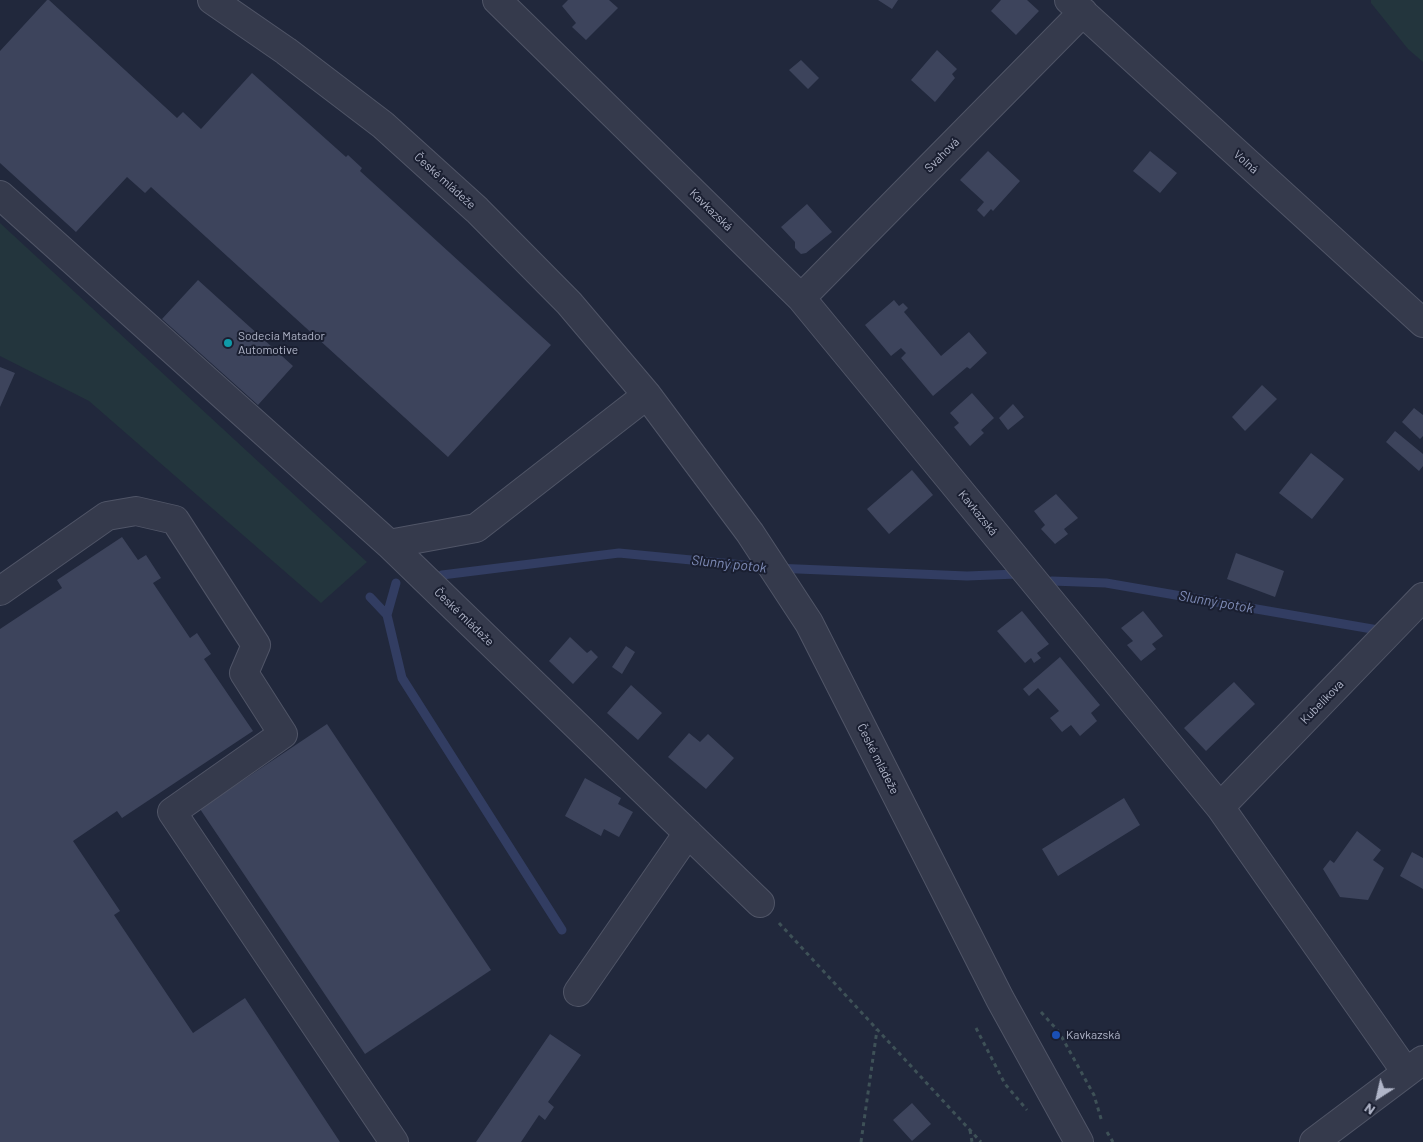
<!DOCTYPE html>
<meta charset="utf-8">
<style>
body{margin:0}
#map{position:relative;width:1423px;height:1142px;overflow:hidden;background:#21283c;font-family:Barlow,sans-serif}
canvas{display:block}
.north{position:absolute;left:1353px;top:1072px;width:50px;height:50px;-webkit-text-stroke:4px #1a1f31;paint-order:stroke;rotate:215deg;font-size:14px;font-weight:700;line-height:20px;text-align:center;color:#b0b5c8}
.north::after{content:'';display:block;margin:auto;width:18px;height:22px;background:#b0b5c8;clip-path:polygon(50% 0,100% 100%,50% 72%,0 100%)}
</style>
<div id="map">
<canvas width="1423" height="1142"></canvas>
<div class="north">N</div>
</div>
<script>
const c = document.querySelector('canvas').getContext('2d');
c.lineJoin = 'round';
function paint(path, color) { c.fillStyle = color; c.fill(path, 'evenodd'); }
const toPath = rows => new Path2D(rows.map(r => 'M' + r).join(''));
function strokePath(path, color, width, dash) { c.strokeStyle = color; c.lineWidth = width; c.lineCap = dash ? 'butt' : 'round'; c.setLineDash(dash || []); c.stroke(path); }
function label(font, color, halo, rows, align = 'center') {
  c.font = font + ' Barlow,sans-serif'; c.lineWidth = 4; c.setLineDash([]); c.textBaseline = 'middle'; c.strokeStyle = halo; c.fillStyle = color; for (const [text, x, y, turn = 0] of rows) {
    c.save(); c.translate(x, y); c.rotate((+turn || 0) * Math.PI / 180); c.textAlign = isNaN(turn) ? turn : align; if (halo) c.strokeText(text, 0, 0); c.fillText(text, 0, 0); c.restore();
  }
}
const green = toPath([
 [1371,0,1423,0,1423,62,1408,49,1371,3],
 [0,223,367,562,321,603,89,401,0,356]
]);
const stream = toPath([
 [442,575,619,553,774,568,967,576,1017,574],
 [1052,581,1106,583,1378,630],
 [370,597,387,615,396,583],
 [387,615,402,678,562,930]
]);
const building = toPath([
 [47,0,49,0,177,118,183,112,201,129,252,73,346,157,348,155,362,168,360,171,551,345,448,457,151,187,145,193,127,177,76,232,0,163,0,51],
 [568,0,609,0,618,8,586,40,572,27,576,23,562,6],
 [878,0,898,0,892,9],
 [1001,0,1027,0,1039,11,1016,35,991,11],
 [937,50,957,69,952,74,955,78,935,102,911,80],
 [801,60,819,78,808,89,789,70],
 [988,151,1020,181,993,211,991,209,984,217,977,210,984,202,960,180],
 [1150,151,1177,173,1160,193,1133,171],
 [807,204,832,232,806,253,801,254,795,248,795,242,781,227],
 [198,280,293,366,258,405,162,319],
 [894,300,899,306,903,303,908,308,904,312,941,356,969,332,987,353,970,369,967,367,933,396,901,358,906,353,901,348,891,356,865,325],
 [0,367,15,373,0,407],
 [1262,385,1277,399,1245,431,1232,417],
 [972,393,994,418,981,430,984,433,970,446,954,427,959,423,950,413],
 [1013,404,1024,417,1008,430,999,418],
 [1414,408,1423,415,1423,436,1420,439,1402,422],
 [1395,431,1423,454,1423,466,1419,471,1386,442],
 [1311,453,1344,479,1312,519,1279,493],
 [912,470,933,495,889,534,867,509],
 [1056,494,1078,518,1064,529,1068,534,1055,544,1041,529,1045,525,1034,511],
 [122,537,138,560,146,555,161,578,153,583,190,638,197,633,211,654,204,659,253,731,122,818,117,811,73,841,120,911,114,915,193,1033,245,998,340,1142,0,1142,0,629,62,588,57,580],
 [1236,553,1284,571,1275,597,1227,579],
 [1022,611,1049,644,1037,653,1041,658,1034,663,1031,658,1025,663,997,631],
 [1143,611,1163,636,1152,644,1156,649,1141,661,1127,645,1133,641,1121,628],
 [570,637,587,653,591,650,598,657,573,684,549,661],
 [626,646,635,652,622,674,612,667],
 [1060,657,1100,705,1091,713,1097,721,1080,736,1071,725,1062,732,1050,718,1059,711,1038,688,1029,696,1023,689],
 [1234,682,1255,704,1206,751,1184,728],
 [631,685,662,713,638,740,607,713],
 [327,724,491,970,365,1054,200,809],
 [689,733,700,742,708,734,734,758,706,789,668,757],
 [585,778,621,798,618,804,633,812,619,837,604,829,601,836,565,816],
 [1124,798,1140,825,1058,876,1042,849],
 [1357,831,1381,850,1373,860,1384,868,1368,900,1340,897,1323,869,1330,860,1334,863],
 [1412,852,1423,858,1423,889,1400,876],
 [550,1034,581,1055,548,1102,554,1107,545,1120,539,1115,521,1142,476,1142],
 [912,1103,931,1124,912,1141,893,1120]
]);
const path = toPath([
 [779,923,981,1142],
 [1041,1012,1059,1032,1094,1095,1102,1122],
 [976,1028,1005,1084,1027,1110],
 [970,1130,972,1142],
 [1107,1132,1113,1142],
 [861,1142,877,1030]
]);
const minor = toPath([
 [212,0,286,51,383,125,477,210,569,303,647,395,750,533,809,623,1000,999,1079,1142],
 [497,0,801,298,1220,807,1406,1072],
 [1069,0,1423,323],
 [0,195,389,544],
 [801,298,1083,12],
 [647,395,476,528,389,544,760,903],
 [0,591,107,516,136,511,175,520,256,645,244,673,283,734,172,812,394,1142],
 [1220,807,1423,597],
 [578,992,688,833],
 [1314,1142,1423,1060]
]);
const markers = [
 [228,343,5,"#0f9aa8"],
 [1056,1035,5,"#1a4fb4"]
];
const streetNames = [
 ["Svahová",942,155,-45],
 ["Volná",1246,162,42],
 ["České mládeže",445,181,42],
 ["Kavkazská",711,210,44],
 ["Kavkazská",978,513,51],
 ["České mládeže",464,617,44],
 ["Kubelíkova",1322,702,-46],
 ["České mládeže",878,759,63]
];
const poiNames = [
 ["Sodecia Matador",238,336],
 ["Automotive",238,350],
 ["Kavkazská",1066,1035]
];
const waterNames = [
 ["Slunný potok",729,564,6],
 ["Slunný potok",1216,602,10]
];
paint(green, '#23353d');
strokePath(stream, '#323d62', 9);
paint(building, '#3d445c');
strokePath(minor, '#505567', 30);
strokePath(path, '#3e5157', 3, [4, 4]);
strokePath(minor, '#353a4c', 28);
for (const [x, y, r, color] of markers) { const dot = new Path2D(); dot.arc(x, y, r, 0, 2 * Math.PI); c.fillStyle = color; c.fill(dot); strokePath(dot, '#1a1f31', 2); }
label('12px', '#b0b5c8', '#1a1f31', streetNames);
label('12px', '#b0b5c8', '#1a1f31', poiNames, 'left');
label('italic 14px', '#7e8bb6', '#1a1f31', waterNames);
</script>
